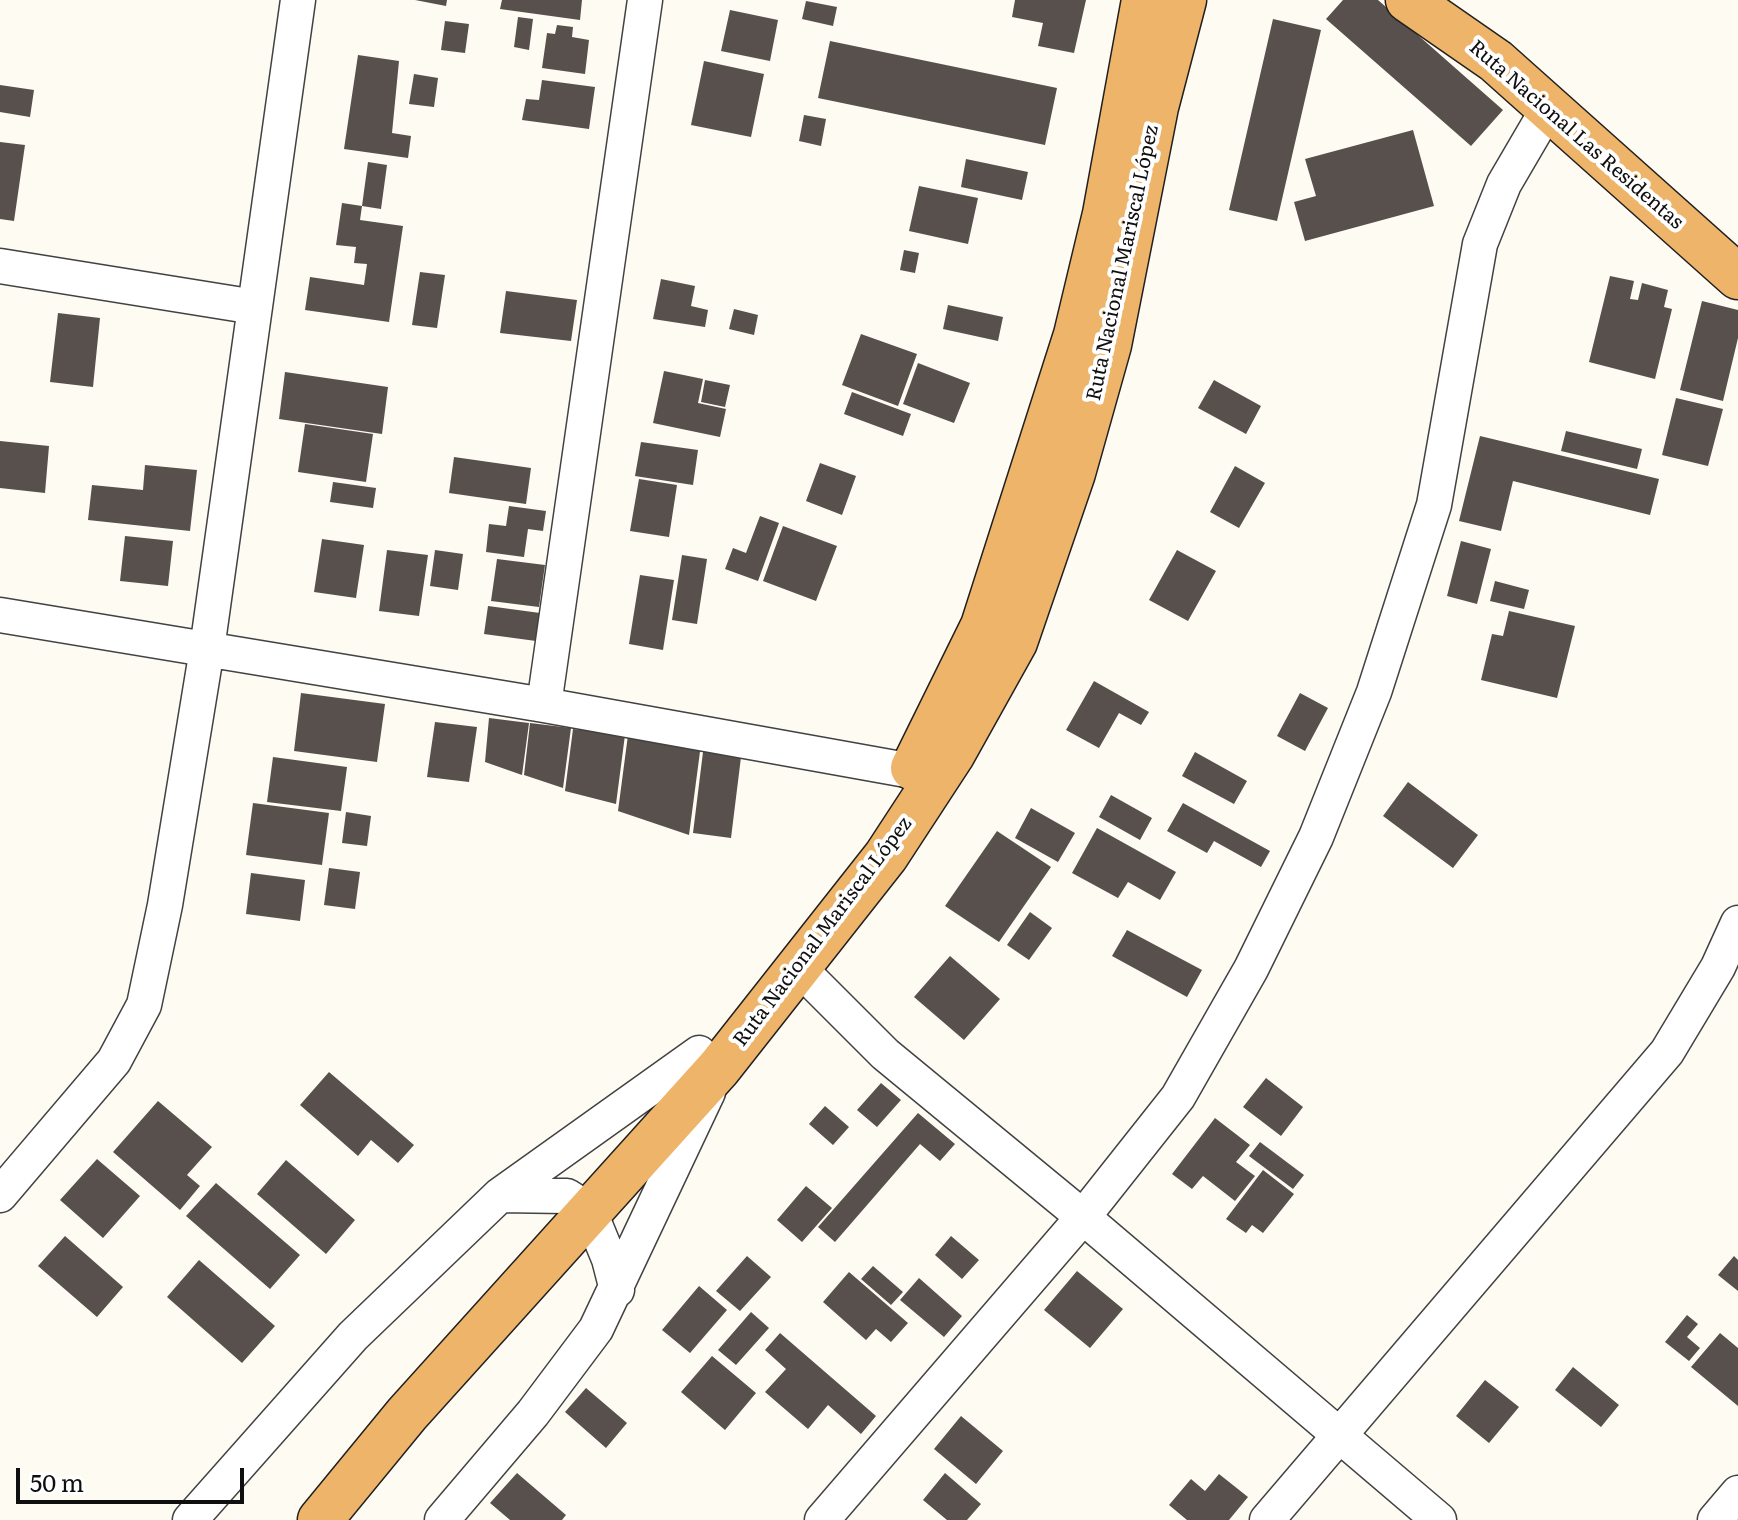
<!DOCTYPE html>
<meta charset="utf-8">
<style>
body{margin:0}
#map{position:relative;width:1738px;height:1520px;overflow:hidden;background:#fefbf2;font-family:Literata,serif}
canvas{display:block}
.scale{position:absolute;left:16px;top:1468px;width:228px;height:36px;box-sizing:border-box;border:4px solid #0f0f0f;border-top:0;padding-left:10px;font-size:24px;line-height:28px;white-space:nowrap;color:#0f0f0f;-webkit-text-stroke:6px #fff;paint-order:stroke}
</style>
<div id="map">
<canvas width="1738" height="1520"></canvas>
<div class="scale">50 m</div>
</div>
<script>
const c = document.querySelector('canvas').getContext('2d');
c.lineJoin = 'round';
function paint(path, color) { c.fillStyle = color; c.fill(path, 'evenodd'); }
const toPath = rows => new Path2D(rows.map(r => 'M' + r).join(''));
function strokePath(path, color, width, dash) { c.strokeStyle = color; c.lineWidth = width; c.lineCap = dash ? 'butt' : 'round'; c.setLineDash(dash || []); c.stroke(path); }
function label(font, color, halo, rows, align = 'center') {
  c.font = font + ' Literata,serif'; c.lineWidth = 8; c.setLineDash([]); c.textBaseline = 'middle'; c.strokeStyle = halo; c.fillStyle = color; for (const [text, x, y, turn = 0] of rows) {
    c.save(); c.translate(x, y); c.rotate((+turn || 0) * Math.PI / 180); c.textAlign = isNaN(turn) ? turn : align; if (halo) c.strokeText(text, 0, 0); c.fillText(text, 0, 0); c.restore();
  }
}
const building = toPath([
 [415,0,447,0,446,6],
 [502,0,582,0,580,20,500,9],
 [1015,0,1086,0,1074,53,1038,46,1043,23,1012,17],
 [1343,0,1378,0,1503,110,1471,146,1326,19],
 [806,1,837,7,833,26,802,19],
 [730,10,778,20,770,61,721,51],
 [518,17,533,19,529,50,514,47],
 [1273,19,1321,30,1277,221,1229,210],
 [445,21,469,24,465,53,441,50],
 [557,25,573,27,572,37,589,40,585,74,542,68,547,33,555,34],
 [830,41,1057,88,1045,145,818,98],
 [358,55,399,61,392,133,411,136,408,158,344,149],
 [704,61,764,74,751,137,691,125],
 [414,74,438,78,434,107,409,104],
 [542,80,595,87,589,129,522,120,526,99,539,100],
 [0,85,34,90,30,117,0,112],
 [804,115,826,119,821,146,799,141],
 [1413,130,1434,206,1305,241,1294,202,1316,196,1305,159],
 [0,142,25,145,14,221,0,219],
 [966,159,1028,172,1022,200,961,187],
 [368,162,387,165,381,209,362,206],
 [919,186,978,198,968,244,909,231],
 [342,203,362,206,360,220,403,226,389,322,305,310,310,277,364,285,367,264,354,263,356,247,336,245],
 [904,250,919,253,915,273,900,270],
 [420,272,445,275,437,328,412,325],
 [1610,276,1634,281,1630,299,1638,300,1642,283,1668,290,1664,307,1672,309,1655,379,1589,362],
 [661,279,695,286,691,306,708,310,705,327,653,319],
 [506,291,577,300,571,341,500,333],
 [1702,301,1738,310,1738,338,1723,401,1680,390],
 [948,305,1003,317,998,341,943,329],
 [734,309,758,315,754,335,729,329],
 [58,313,100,318,93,387,50,382],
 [861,334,917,354,898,406,842,385],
 [918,363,970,383,954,423,903,404],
 [664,371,703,379,698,403,726,409,720,437,653,423],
 [285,372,388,387,382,434,279,419],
 [705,380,730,385,725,407,701,402],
 [1214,380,1261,406,1246,434,1198,408],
 [852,392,911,414,903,436,844,414],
 [1676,398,1723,409,1708,466,1662,455],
 [305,424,373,434,366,482,298,472],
 [1566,431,1642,449,1637,469,1561,451],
 [1480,436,1659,479,1650,515,1513,481,1501,531,1459,521],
 [0,441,49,446,45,493,0,488],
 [641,442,698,450,693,485,635,476],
 [454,457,531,468,526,504,449,493],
 [820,463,856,476,842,515,806,501],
 [145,465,197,470,190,531,88,520,92,485,143,490],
 [1235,466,1265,483,1239,528,1210,512],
 [639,479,677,485,669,537,630,531],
 [333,482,376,488,373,508,330,502],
 [509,506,546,511,543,531,528,529,524,557,486,552,489,524,506,526],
 [760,516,779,523,758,581,725,569,733,548,746,553],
 [783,526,837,546,816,601,763,581],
 [125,536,173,541,168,586,120,581],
 [322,539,364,545,356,598,314,592],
 [1461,541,1491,549,1477,604,1447,596],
 [387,550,428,555,419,616,379,611],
 [435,550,463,554,458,590,430,586],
 [1177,550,1216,571,1188,621,1149,600],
 [682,555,707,559,697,624,672,620],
 [497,559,545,565,539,607,491,601],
 [640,575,674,580,663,650,629,644],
 [1495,581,1529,590,1524,609,1490,601],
 [488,606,540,613,536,641,484,634],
 [1509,611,1575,626,1557,698,1481,680,1492,634,1503,636],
 [1094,681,1149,712,1141,725,1119,713,1099,748,1066,730],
 [301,693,385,704,377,762,294,751],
 [1300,693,1328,708,1305,751,1277,736],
 [489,718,529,723,522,775,485,762],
 [435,722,477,727,469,782,427,777],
 [530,723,571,728,563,788,524,775],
 [573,729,625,735,616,804,565,791],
 [628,735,701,744,689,835,618,811],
 [704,744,742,749,731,838,693,833],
 [1195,752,1247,781,1234,804,1182,776],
 [273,757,347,767,341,811,267,802],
 [1408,782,1478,835,1453,868,1383,816],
 [1111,795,1152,818,1140,840,1099,817],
 [253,803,329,813,322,865,246,855],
 [1183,803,1270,851,1261,867,1214,841,1207,853,1167,831],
 [1031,808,1075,833,1058,862,1015,838],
 [346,812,371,816,367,846,342,843],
 [1097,828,1176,872,1160,900,1128,882,1118,898,1072,873],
 [997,831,1051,867,999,942,945,906],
 [329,868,360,872,355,909,324,905],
 [251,873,305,880,300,921,246,914],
 [1030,912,1052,928,1029,960,1007,945],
 [1127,930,1202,970,1187,997,1112,956],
 [950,956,1000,999,964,1040,914,997],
 [329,1072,414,1145,398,1163,371,1140,358,1156,300,1105],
 [1266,1078,1303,1107,1281,1136,1243,1107],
 [881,1083,901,1100,877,1127,857,1110],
 [158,1101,212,1147,187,1175,200,1186,180,1210,113,1152],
 [825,1106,849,1127,833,1145,809,1124],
 [918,1113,955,1144,940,1161,920,1144,835,1242,818,1227],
 [1215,1118,1250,1145,1236,1162,1255,1176,1235,1201,1203,1176,1192,1189,1172,1174],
 [1260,1142,1304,1175,1293,1189,1249,1156],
 [97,1159,140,1196,103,1238,60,1200],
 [286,1160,355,1220,326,1254,257,1194],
 [1263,1170,1294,1194,1263,1233,1252,1225,1246,1233,1226,1219],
 [216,1183,300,1255,270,1289,186,1216],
 [806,1186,832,1208,802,1242,777,1220],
 [65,1236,123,1287,97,1317,38,1266],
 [951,1236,979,1260,962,1279,935,1255],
 [747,1256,771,1277,740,1311,716,1291],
 [1734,1256,1738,1260,1738,1291,1718,1275],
 [199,1260,275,1326,242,1363,167,1297],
 [873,1266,903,1292,891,1305,861,1279],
 [1077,1271,1123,1309,1090,1348,1044,1310],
 [849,1272,908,1323,891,1342,876,1329,866,1340,823,1302],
 [919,1278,962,1316,944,1337,900,1300],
 [699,1286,727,1310,690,1353,662,1330],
 [751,1312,769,1328,736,1365,718,1350],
 [1687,1315,1698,1324,1687,1337,1700,1348,1689,1361,1665,1342],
 [780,1333,876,1416,861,1434,828,1405,808,1429,765,1392,786,1369,765,1350],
 [1720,1333,1738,1348,1738,1406,1691,1367],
 [712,1356,756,1393,725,1430,681,1392],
 [1573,1367,1619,1405,1601,1427,1555,1390],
 [1485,1380,1519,1407,1489,1443,1456,1416],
 [586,1388,627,1423,606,1448,565,1412],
 [961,1416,1003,1451,976,1484,934,1449],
 [517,1473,566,1515,562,1520,510,1520,490,1503],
 [945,1473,981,1504,967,1520,947,1520,923,1500],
 [1219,1474,1248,1497,1229,1520,1187,1520,1169,1505,1191,1479,1205,1491]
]);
const minor = toPath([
 [0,266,255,307],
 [0,615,544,705,912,771],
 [544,705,645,0],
 [799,968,885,1054,1083,1217,1439,1520],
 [0,1195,114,1061,144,1005,165,905,207,649,298,0],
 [500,1195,567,1196,589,1210,609,1259,617,1290],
 [190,1520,353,1336,500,1195,699,1053],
 [442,1520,533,1413,596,1329,708,1092],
 [822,1520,1083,1217,1178,1097,1251,969,1316,837,1374,692,1434,505,1480,244,1504,184,1549,107],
 [1267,1520,1667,1052,1718,967,1738,923],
 [1715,1520,1738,1493]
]);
const trunk = toPath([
 [1408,0,1496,61,1738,277],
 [913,768,983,626,1076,335,1105,214,1144,0],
 [320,1520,407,1414,719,1068,886,856,952,755,1015,642,1073,473,1109,345,1156,107,1184,0]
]);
const streetNames = [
 ["Ruta Nacional Las Residentas",1576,135,41],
 ["Ruta Nacional Mariscal López",1123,263,-78],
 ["Ruta Nacional Mariscal López",823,932,-53]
];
paint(building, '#57504c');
strokePath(minor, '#424242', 37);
strokePath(trunk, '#202020', 47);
strokePath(minor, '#fff', 34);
strokePath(trunk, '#eeb46a', 44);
label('20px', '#0f0f0f', '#fff', streetNames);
</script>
